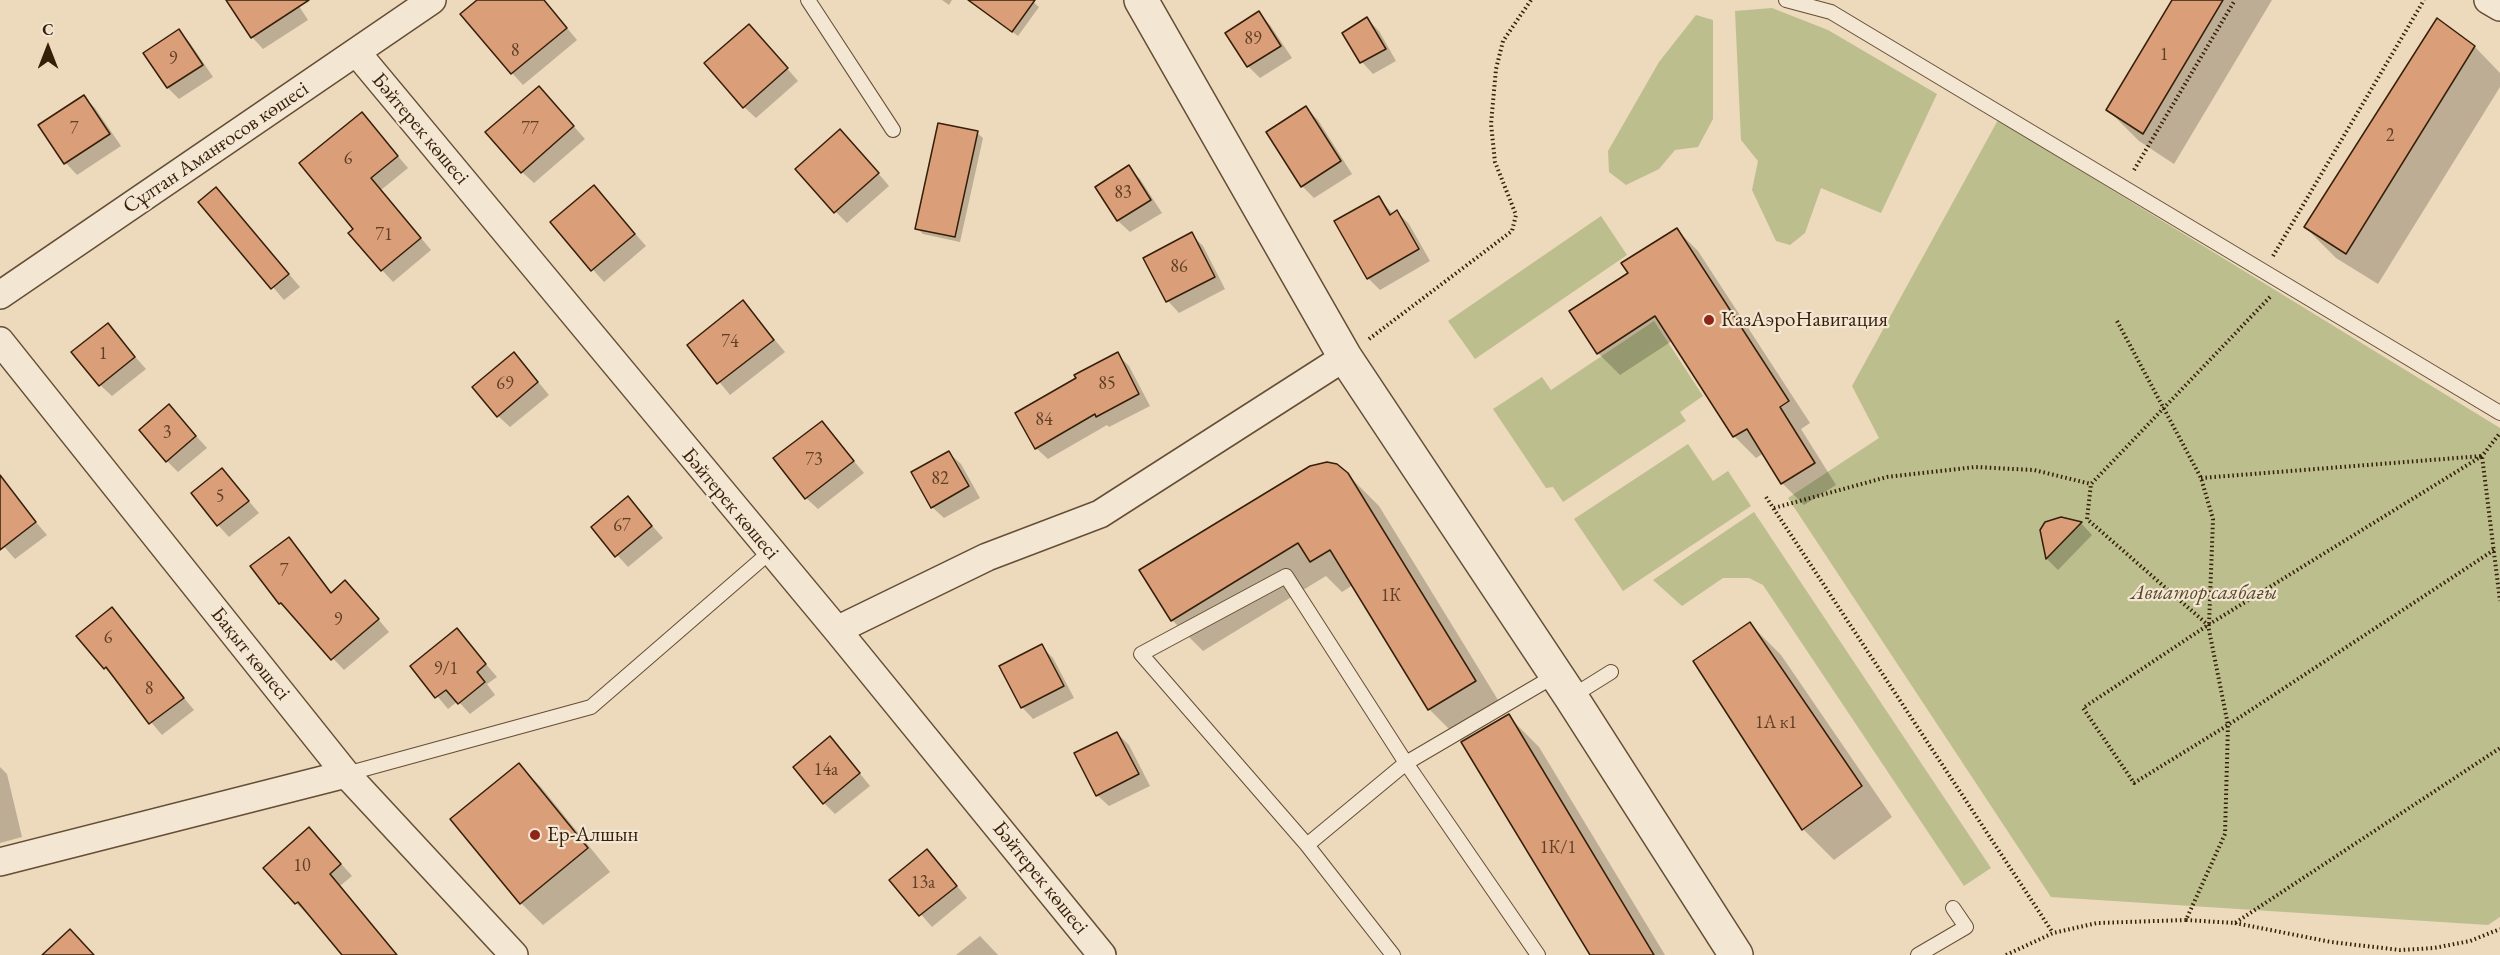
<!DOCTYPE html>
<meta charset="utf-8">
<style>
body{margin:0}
#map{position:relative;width:2500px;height:955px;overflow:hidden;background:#edd9bb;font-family:"EB Garamond",serif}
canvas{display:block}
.north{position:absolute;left:18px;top:18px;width:60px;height:60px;-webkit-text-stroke:4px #f3e6d3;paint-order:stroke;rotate:0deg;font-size:16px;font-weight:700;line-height:24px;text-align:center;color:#361f09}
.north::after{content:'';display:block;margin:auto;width:21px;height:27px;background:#361f09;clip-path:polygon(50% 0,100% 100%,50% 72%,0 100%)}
</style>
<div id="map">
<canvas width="2500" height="955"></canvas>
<div class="north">С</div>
</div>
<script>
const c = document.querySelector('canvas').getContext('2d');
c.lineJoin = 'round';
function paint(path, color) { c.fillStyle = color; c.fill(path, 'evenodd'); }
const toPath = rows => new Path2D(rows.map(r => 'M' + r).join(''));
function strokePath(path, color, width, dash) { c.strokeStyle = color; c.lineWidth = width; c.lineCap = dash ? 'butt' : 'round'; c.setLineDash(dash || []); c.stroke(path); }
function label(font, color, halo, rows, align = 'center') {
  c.font = font + ' "EB Garamond",serif'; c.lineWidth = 4.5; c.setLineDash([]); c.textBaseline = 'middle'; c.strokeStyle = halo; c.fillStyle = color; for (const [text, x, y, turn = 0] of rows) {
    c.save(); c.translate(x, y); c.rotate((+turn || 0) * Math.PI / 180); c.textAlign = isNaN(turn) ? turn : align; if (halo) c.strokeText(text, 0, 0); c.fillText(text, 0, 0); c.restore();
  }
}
const green = toPath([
 [1772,8,1828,30,1937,94,1881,213,1821,188,1805,233,1790,245,1776,241,1752,190,1758,161,1741,140,1735,11],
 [1696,15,1713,20,1713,119,1698,147,1675,150,1659,169,1626,185,1609,172,1608,151,1659,62],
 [1998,120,2500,428,2500,917,2488,925,2051,897,1788,498,1879,438,1852,386],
 [1601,216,1627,255,1475,359,1448,321],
 [1654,321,1703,396,1680,412,1686,421,1563,502,1553,487,1546,488,1493,409,1542,377,1551,390],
 [1688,444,1713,481,1728,471,1751,506,1623,591,1574,519],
 [1754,512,1991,868,1964,886,1763,585,1749,578,1723,578,1682,606,1653,580]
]);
const shadow = toPath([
 [232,0,295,0,308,20,263,49,252,37],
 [479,0,544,0,577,40,523,85,512,73],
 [942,0,952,0,949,5],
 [989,0,1031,0,1039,7,1018,36,988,14],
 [2174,0,2272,0,2174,164,2139,141,2108,110],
 [1259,13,1270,25,1292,58,1260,78,1248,66,1227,33],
 [1367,19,1379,31,1396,61,1373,74,1362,62,1344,33],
 [2437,20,2475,47,2500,73,2500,87,2378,284,2336,258,2305,227],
 [179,31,190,43,213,77,179,99,168,88,145,54],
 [761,38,798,81,756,118,744,107],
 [84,97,95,108,121,146,77,175,66,163,40,126],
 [550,99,585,139,534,183,522,172],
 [1306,108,1318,120,1352,174,1314,198,1302,186],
 [362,114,408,168,381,190,431,250,393,282,382,270,355,229],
 [977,133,983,138,960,242,923,234,917,228],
 [852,142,889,186,847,223,835,211],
 [1129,167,1140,179,1162,213,1130,232,1118,221,1097,187],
 [216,189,300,287,284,300,200,202],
 [1379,198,1393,214,1397,212,1409,224,1430,261,1380,290,1368,278],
 [605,199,646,246,604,282,552,223],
 [1677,230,1698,251,1810,423,1801,429,1836,485,1804,505,1782,483,1764,453,1756,458,1734,436,1672,341,1620,375,1598,353,1630,274],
 [1191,234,1203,246,1225,289,1179,313,1168,301],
 [743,302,785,352,730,395,689,345],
 [107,325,146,369,112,396,100,385],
 [1117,354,1129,366,1150,406,1109,427,1107,425,1048,459,1036,448],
 [525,366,549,395,510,427,498,416],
 [180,418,207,448,178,472,167,461],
 [822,423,864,473,818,509,806,498],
 [949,453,961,464,980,498,944,518,932,507],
 [222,470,259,513,229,537,218,525],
 [1347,474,1379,506,1506,713,1461,741,1430,710,1353,585,1342,592,1326,576,1203,651,1172,620],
 [0,480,47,535,15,559,0,542],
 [628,498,663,538,628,567,593,528],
 [2061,518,2081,523,2092,535,2058,570,2047,559,2041,530],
 [289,539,332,593,357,594,389,632,344,670,280,603],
 [111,609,194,710,162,735,105,668],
 [1750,624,1781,655,1892,817,1834,860,1803,829],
 [457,630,497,677,487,684,495,695,470,714,458,701,448,709,412,666],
 [1041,646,1053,658,1074,698,1033,719,1022,707],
 [1508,716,1539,747,1665,955,1592,955],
 [1117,733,1129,745,1150,786,1109,806,1097,795],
 [841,750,870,786,835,814,824,803],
 [519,765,541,787,610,872,543,925,521,903],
 [0,767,7,774,22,837,0,843],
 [321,841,352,876,340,886,397,955,344,955,310,913,308,915,296,903,265,868],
 [938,863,967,898,932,927,891,880],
 [980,936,998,955,956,955]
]);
const building = toPath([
 [226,0,309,0,251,38,226,0],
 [477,0,544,0,567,28,511,74,460,14,477,0],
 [968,0,1035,0,1012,32,968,0],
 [2172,0,2223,0,2143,134,2106,110,2172,0],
 [1259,11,1281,46,1247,67,1225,33,1259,11],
 [1367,17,1386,49,1360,63,1342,33,1367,17],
 [2437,18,2475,46,2346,254,2304,227,2437,18],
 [749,24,788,68,743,108,704,63,749,24],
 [179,29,203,65,167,88,143,53,179,29],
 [539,86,574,126,521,173,485,132,539,86],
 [84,95,110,134,64,164,38,125,84,95],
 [1306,106,1341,161,1301,187,1266,132,1306,106],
 [362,112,398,156,371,178,421,238,381,271,348,233,353,229,299,163,362,112],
 [938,123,978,131,955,237,915,229,938,123],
 [840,129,879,173,834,213,795,169,840,129],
 [1129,165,1151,200,1117,221,1095,187,1129,165],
 [594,185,635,234,591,271,550,222,594,185],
 [216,187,289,274,271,289,198,202,216,187],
 [1379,196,1390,215,1397,210,1419,249,1367,279,1334,221,1379,196],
 [1677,228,1789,401,1780,407,1815,463,1781,484,1747,429,1733,437,1655,316,1597,354,1569,311,1628,273,1621,263,1677,228],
 [1192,232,1215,277,1166,302,1143,258,1192,232],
 [743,300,774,340,717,384,687,345,743,300],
 [108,323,135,357,99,386,71,352,108,323],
 [514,352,538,382,497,417,472,387,514,352],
 [1118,352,1139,394,1096,417,1095,414,1035,449,1015,413,1076,378,1074,375,1118,352],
 [169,404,196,436,166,462,139,430,169,404],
 [822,421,854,461,805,499,773,458,822,421],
 [949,451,969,486,931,508,911,472,949,451],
 [1327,462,1337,464,1348,473,1476,681,1428,710,1330,550,1310,562,1298,543,1171,621,1139,570,1310,466,1327,462],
 [222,468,249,501,217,526,191,493,222,468],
 [0,475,36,522,0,550,0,475],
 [628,496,652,526,615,557,591,527,628,496],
 [2061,517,2082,522,2046,559,2040,530,2045,522,2061,517],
 [289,537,331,593,345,580,379,619,331,660,281,603,279,604,250,566,289,537],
 [112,607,184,698,149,724,106,667,104,669,76,636,112,607],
 [1750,622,1862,786,1802,830,1693,661,1750,622],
 [457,628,486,664,477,672,485,682,458,704,446,690,435,698,410,666,457,628],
 [1042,644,1064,686,1021,708,999,666,1042,644],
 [1509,714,1654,955,1590,955,1461,742,1509,714],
 [1117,732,1139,774,1096,796,1074,753,1117,732],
 [830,736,860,773,823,804,793,767,830,736],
 [519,763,588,848,520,904,450,819,519,763],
 [309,827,341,864,330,874,397,955,342,955,298,902,295,904,263,868,309,827],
 [927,849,957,886,919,916,889,880,927,849],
 [70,929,94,955,42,955,70,929]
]);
const path = toPath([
 [2134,170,2235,0],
 [2273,256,2424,0],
 [2270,297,2091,484,2087,519,2208,625,2228,725,2225,834,2186,920,2235,923,2500,748],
 [2117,321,2201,478,2213,519,2209,625],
 [1369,339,1512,231,1516,215,1495,162,1491,124,1496,69,1503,41,1531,0],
 [2201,478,2482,456,2500,601],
 [1766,497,2053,933],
 [1774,508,1887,477,1975,467,2034,470,2091,484],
 [2494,550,2228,725,2134,783,2083,708,2208,625,2482,456,2500,433],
 [2235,923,2331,942,2400,950,2434,948,2470,941,2500,929],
 [2006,955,2053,933,2097,923,2186,920]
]);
const service = toPath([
 [808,0,893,130],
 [1786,0,1831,12,2500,413],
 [1571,697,1611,672],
 [346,774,591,707,770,552],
 [1307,845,1141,654,1286,576,1406,763,1538,955],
 [1393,955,1307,845,1406,763,1556,675],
 [1918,955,1966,927,1953,908]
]);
const minor = toPath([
 [2488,0,2500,7],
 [357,53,837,630,1102,955],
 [0,295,432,0],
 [0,341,346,774,514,955],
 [837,630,987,557,1100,514,1345,357],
 [0,862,346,774]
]);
const tertiary = toPath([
 [1141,0,1345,357,1571,697,1736,955]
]);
const markers = [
 [1709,320,6,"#8f2418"],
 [535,835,6,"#8f2418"]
];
const numberNames = [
 ["89",1253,39],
 ["8",515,51],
 ["1",2164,55],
 ["9",173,59],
 ["7",74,129],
 ["77",530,129],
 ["2",2390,136],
 ["6",348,159],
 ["83",1123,193],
 ["71",384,235],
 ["86",1179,267],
 ["74",730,342],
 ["1",103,354],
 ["69",505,384],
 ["85",1107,384],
 ["84",1044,420],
 ["3",167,433],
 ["73",814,460],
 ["82",940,479],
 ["5",220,497],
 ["67",622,526],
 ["7",284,571],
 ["1К",1391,596],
 ["9",338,620],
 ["6",108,638],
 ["9/1",446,669],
 ["8",149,689],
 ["1А к1",1776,723],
 ["14а",826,770],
 ["1К/1",1558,848],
 ["10",302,866],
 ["13а",923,883]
];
const streetNames = [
 ["Бәйтерек көшесі",420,129,50],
 ["Сұлтан Аманғосов көшесі",216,148,-34],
 ["Бәйтерек көшесі",730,504,50],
 ["Бақыт көшесі",250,654,51],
 ["Бәйтерек көшесі",1040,878,51]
];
const poiNames = [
 ["КазАэроНавигация",1721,320],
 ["Ер-Алшын",547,835]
];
const parkNames = [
 ["Авиатор саябағы",2204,593]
];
paint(green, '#bcbe8d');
paint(shadow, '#0003');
paint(building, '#da9e79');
strokePath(building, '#361f09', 1.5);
strokePath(service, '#644e36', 16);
strokePath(minor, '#644e36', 30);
strokePath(tertiary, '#644e36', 36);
strokePath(path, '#361f09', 4, [1.5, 3]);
strokePath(service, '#f3e6d3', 14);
strokePath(minor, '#f3e6d3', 27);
strokePath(tertiary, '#f3e6d3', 33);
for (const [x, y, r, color] of markers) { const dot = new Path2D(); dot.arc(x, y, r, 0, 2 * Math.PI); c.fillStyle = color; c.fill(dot); strokePath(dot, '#f3e6d3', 2); }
label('18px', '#5f3f25', null, numberNames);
label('21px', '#361f09', '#f3e6d3', streetNames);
label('21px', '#361f09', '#f3e6d3', poiNames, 'left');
label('italic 21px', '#58472a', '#f3e6d3', parkNames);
</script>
